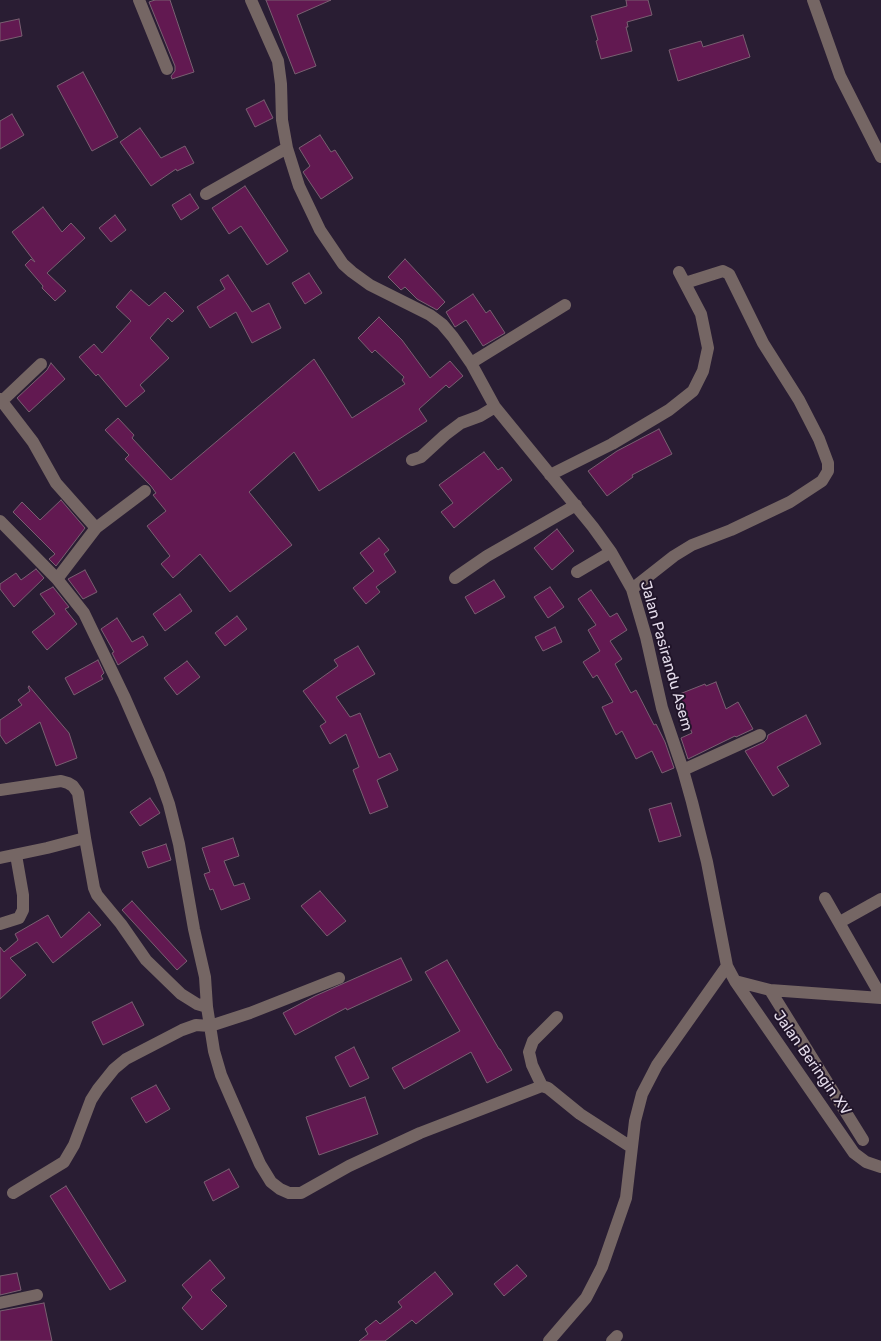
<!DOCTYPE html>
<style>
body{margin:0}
canvas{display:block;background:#291d33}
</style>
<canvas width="881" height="1341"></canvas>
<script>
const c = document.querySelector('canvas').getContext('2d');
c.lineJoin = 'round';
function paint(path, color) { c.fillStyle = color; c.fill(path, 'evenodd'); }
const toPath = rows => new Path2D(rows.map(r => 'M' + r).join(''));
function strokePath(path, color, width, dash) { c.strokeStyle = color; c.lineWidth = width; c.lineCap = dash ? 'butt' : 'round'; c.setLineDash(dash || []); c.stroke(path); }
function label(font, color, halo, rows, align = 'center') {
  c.font = font + ' Rubik,sans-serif'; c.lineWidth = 4; c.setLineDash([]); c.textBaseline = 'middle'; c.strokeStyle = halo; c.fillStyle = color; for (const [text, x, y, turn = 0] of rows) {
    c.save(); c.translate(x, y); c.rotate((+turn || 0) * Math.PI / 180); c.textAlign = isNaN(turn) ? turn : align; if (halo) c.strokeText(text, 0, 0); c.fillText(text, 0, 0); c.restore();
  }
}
const building = toPath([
 [155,0,170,0,194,72,172,79,171,76,175,71,175,66,149,2,155,0],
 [266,0,331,0,297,15,316,66,295,74,266,0],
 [626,0,648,0,652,15,627,22,628,27,626,27,632,51,601,59,596,41,598,40,591,16,627,6,626,0],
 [19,19,22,36,0,41,0,23,19,19],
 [743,35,750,57,678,81,669,50,701,41,703,47,743,35],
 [83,72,118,137,92,151,57,86,83,72],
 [264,100,273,118,255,127,246,109,264,100],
 [12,114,24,135,0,149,0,121,12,114],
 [140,128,161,158,185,146,194,163,177,171,176,169,151,186,120,142,140,128],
 [320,135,331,152,335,150,353,178,321,199,303,172,310,166,299,148,320,135],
 [245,186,288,251,267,265,241,226,229,234,212,208,245,186],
 [190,194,199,208,181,220,172,205,190,194],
 [43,207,62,232,71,223,85,238,47,273,66,291,55,301,42,288,43,286,25,265,31,259,35,262,12,232,43,207],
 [115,215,126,230,111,242,99,228,115,215],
 [405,259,445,302,437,310,417,299,405,287,401,290,388,277,405,259],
 [309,273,322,293,305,304,292,283,309,273],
 [228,275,252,312,269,303,281,328,252,343,236,312,210,328,197,307,225,289,220,280,228,275],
 [131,290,149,306,165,292,184,311,172,322,168,318,150,338,169,358,140,385,145,391,126,407,98,374,96,376,79,357,94,344,102,353,131,321,116,307,131,290],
 [473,294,486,313,490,310,505,333,483,346,466,320,455,327,446,312,473,294],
 [379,317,402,340,430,378,450,361,463,376,449,388,446,385,419,409,427,421,319,491,294,452,249,492,292,545,230,592,200,554,173,578,161,564,170,556,147,526,166,511,153,495,156,493,151,486,125,459,129,455,105,430,118,418,134,435,132,438,171,480,314,359,352,418,405,384,402,380,404,377,375,350,372,353,358,338,379,317],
 [51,363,65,379,29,412,17,398,47,370,51,363],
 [659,429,672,454,632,475,633,477,607,496,588,471,617,451,659,429],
 [484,452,498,470,502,467,512,480,454,528,441,512,453,503,439,485,484,452],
 [61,500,85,528,56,566,49,559,55,554,13,512,22,502,40,520,61,500],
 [557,529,574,551,552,570,534,548,557,529],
 [379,538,389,550,384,554,396,572,376,587,380,592,366,604,353,588,374,571,360,553,379,538],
 [36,569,44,578,14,607,0,589,0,584,16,573,21,580,36,569],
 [85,570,97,592,83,599,68,579,85,570],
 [494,580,505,597,475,614,465,597,494,580],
 [53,587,69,607,65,609,77,624,47,650,32,632,55,614,40,594,53,587],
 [550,587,564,607,548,618,534,597,550,587],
 [591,590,610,617,617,613,627,630,610,641,622,659,615,664,631,693,636,690,654,725,656,724,665,742,674,768,662,773,652,751,636,759,622,731,616,735,602,707,613,702,597,675,593,678,583,662,600,651,588,630,596,625,578,599,591,590],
 [180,594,192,611,165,631,153,614,180,594],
 [237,616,247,629,225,646,215,633,237,616],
 [117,618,132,642,143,636,148,645,118,665,112,653,114,652,101,629,117,618],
 [555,627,562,642,543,651,535,637,555,627],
 [358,646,375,674,336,697,350,717,360,713,379,758,390,753,398,770,377,780,388,807,370,814,353,770,359,767,346,734,330,744,320,726,326,722,303,691,338,666,334,660,358,646],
 [98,660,104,673,101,676,103,679,74,695,65,678,98,660],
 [187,661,200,677,177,695,164,678,187,661],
 [716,682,726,709,738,702,753,729,736,737,735,736,688,759,681,738,692,733,677,695,705,684,706,686,716,682],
 [29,686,69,733,77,758,56,766,40,722,6,744,0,735,0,720,22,705,18,700,30,691,28,687,29,686],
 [806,715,821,744,777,767,789,786,773,796,745,751,764,742,767,739,768,735,806,715],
 [150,798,160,813,140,826,130,812,150,798],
 [671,803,681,836,659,842,649,809,671,803],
 [233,838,239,856,224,861,234,886,244,883,250,899,221,910,213,889,210,890,204,874,210,872,202,848,233,838],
 [166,844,171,860,148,868,142,852,166,844],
 [320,891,346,921,327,936,301,906,320,891],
 [132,901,187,961,177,970,122,910,132,901],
 [89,912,101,925,53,963,37,942,10,958,26,975,0,999,0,947,4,952,18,940,15,934,48,915,61,938,89,912],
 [401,958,412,980,347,1010,346,1008,295,1035,283,1013,315,996,401,958],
 [447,960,499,1049,500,1049,512,1070,487,1083,471,1052,404,1089,392,1068,460,1031,425,972,447,960],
 [132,1002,144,1025,103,1045,92,1022,132,1002],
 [354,1047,369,1078,350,1087,335,1057,354,1047],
 [156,1085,170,1109,146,1123,131,1098,156,1085],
 [365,1097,378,1134,319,1155,306,1117,365,1097],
 [229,1169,239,1187,213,1201,204,1182,229,1169],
 [66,1186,126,1281,110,1290,50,1196,66,1186],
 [210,1260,225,1278,211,1290,227,1306,202,1330,182,1308,192,1297,182,1285,210,1260],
 [517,1265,527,1276,504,1296,494,1284,517,1265],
 [435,1272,453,1294,416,1324,412,1320,385,1341,359,1341,368,1334,365,1329,376,1320,380,1324,402,1307,398,1302,435,1272],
 [17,1273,21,1290,0,1295,0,1276,17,1273],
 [44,1303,52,1341,0,1341,0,1311,44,1303]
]);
const minor = toPath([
 [139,0,167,69],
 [251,0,278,61,281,84,282,120,287,148,299,186,320,230,343,264,352,272,370,285,430,315,442,324,453,337,471,363,495,407,593,527,611,552,632,589,646,637,662,708,683,770,692,802,707,862,727,966,735,981,854,1153,866,1162,881,1167],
 [813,0,840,76,881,157],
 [206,194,287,148],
 [471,363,565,305],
 [0,399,33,442,56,483,96,528,57,579,84,613,124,696,159,776,169,804,179,844,194,929,205,977,207,1007,214,1051,221,1075,231,1098,260,1164,271,1182,280,1189,289,1193,301,1193,349,1166,420,1133,542,1086,548,1088,580,1114,631,1147],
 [2,401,41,364],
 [412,460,421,457,445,435,461,423,480,416,495,407],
 [550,475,612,444,669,410,693,391,703,371,708,348,701,314,679,272],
 [0,521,57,579],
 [96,528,145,491],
 [577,572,611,552],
 [455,578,487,556,576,505],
 [632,589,674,556,692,545,731,530,790,502,822,481,828,471,828,463,819,439,799,400,763,343,729,274,723,271,685,283],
 [683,770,760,735],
 [0,790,61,781,68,783,73,786,78,793,85,838,47,848,0,858],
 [85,838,94,888,97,895,121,924,146,960,181,994,197,1004,207,1007],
 [825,898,881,996],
 [840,922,881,899],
 [0,924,19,918,23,910,23,895,16,855],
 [735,981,770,990,881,998],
 [770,990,863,1140],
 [542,1086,532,1065,529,1052,533,1041,557,1017],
 [13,1193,64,1162,74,1145,91,1100,98,1089,114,1069,126,1059,182,1030,196,1025,210,1026,250,1013,339,978],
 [0,1303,37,1295],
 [549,1341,586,1298,602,1267,626,1198,635,1121,642,1094,657,1065,727,966],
 [612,1341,617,1336]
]);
const streetNames = [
 ["Jalan Pasirandu Asem",666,656,74],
 ["Jalan Beringin XV",812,1063,55]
];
paint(building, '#621951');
strokePath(building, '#795f71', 1);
strokePath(minor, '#756664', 12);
label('15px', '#e4dceb', '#201429', streetNames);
</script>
